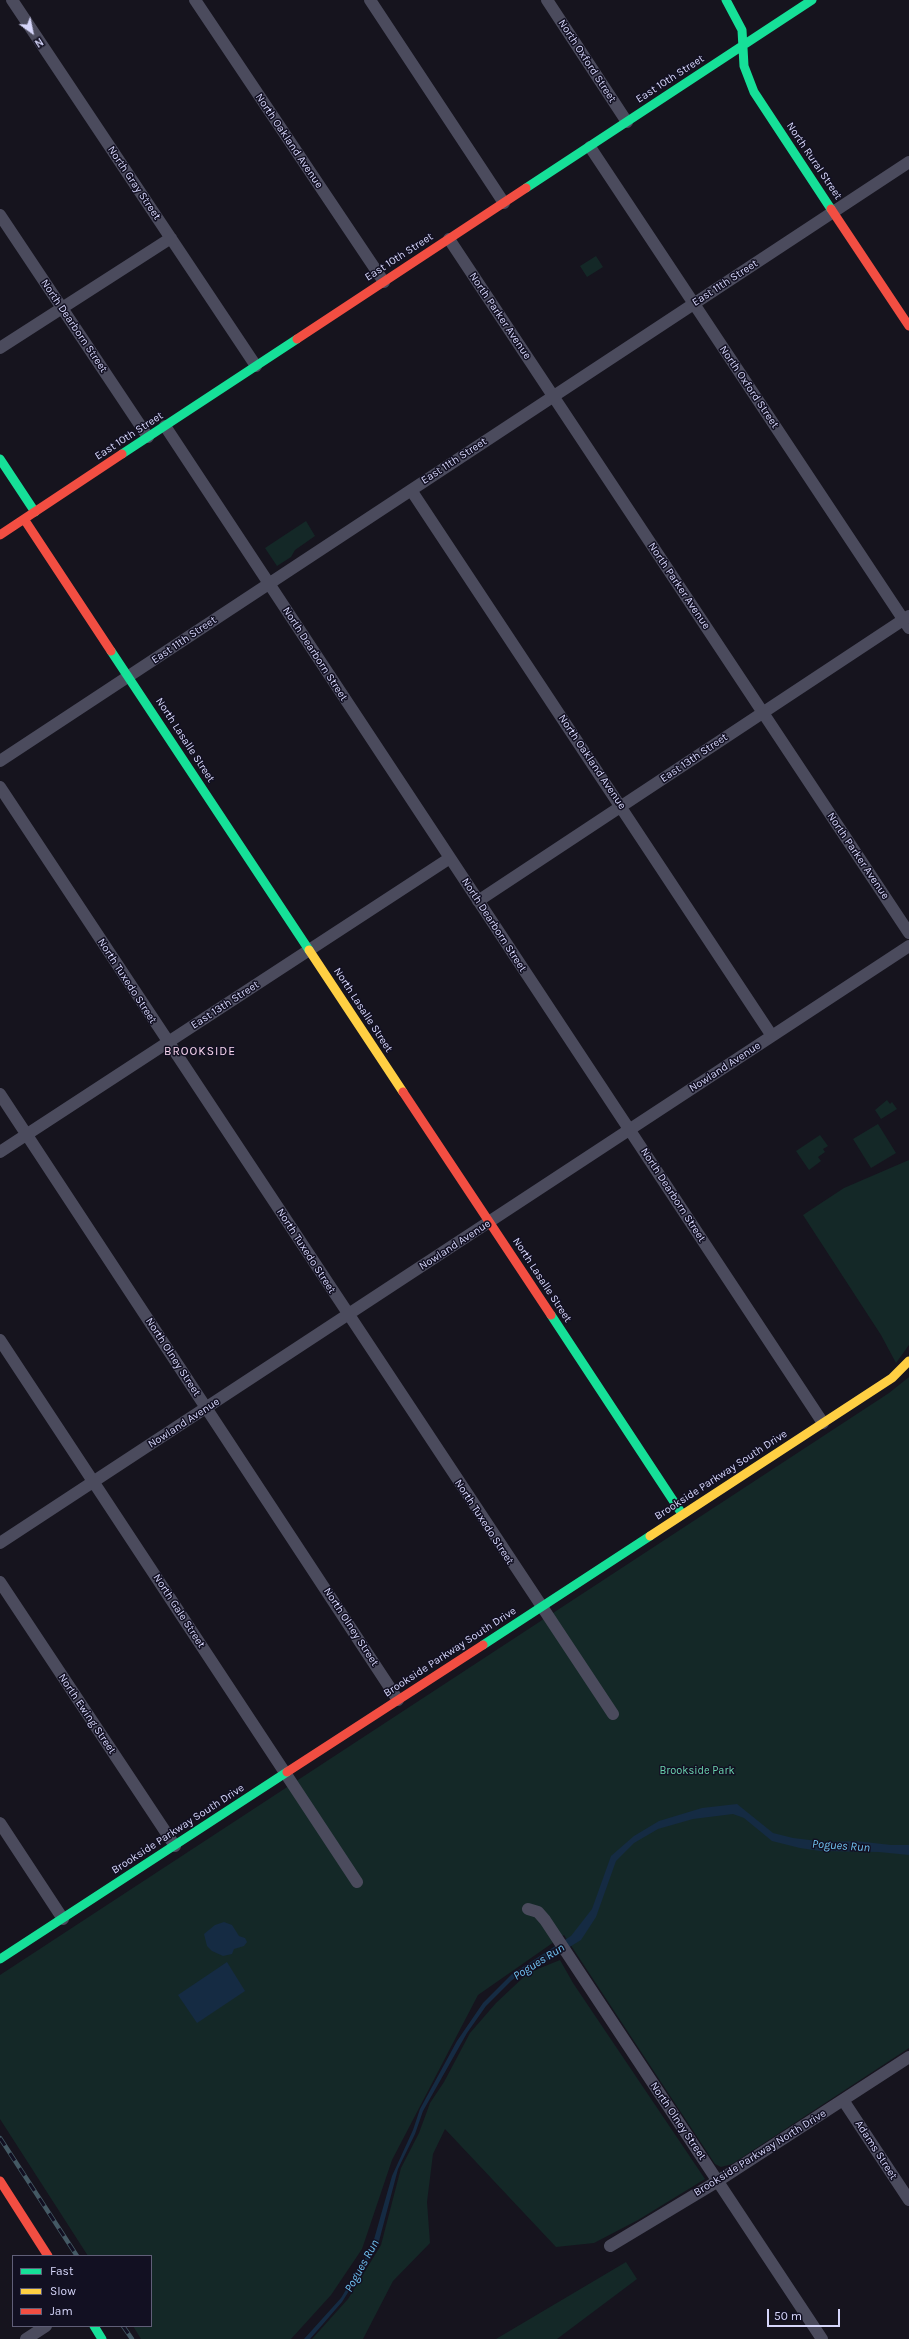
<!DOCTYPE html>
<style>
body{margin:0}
#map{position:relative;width:909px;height:2339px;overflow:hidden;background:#16141e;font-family:Karla,sans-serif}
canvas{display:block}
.legend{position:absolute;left:12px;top:2255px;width:140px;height:72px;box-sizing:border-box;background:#121022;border:1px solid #605f78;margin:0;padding:5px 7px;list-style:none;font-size:12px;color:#d6d6fa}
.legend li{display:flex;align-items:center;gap:8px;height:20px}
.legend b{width:20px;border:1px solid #605f78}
.north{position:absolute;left:12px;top:12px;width:40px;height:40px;-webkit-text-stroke:3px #121022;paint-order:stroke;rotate:147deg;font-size:11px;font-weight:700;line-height:16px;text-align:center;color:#d6d6fa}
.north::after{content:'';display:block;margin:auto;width:14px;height:18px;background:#d6d6fa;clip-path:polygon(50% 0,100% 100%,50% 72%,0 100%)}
.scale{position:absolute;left:767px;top:2309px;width:73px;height:18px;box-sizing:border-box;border:2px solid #d6d6fa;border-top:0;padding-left:5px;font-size:12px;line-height:14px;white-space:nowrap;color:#d6d6fa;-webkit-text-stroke:3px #121022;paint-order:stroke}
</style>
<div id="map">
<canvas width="909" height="2339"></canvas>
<ul class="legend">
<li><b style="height:5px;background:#16e098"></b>Fast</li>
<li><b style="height:5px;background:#ffcf43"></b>Slow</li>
<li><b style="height:5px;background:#f24e42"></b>Jam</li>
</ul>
<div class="north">N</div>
<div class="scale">50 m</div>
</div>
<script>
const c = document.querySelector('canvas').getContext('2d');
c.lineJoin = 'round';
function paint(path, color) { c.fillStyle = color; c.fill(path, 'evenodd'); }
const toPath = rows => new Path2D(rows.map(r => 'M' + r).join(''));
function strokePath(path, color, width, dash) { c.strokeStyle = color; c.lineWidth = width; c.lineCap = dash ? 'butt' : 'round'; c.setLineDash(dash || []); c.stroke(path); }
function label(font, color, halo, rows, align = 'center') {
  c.font = font + ' Karla,sans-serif'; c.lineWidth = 3; c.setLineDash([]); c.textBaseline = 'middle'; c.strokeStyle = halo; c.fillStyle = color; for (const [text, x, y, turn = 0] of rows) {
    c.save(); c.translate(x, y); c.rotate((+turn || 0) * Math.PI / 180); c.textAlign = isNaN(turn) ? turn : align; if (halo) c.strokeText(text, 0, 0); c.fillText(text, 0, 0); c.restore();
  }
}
const green = toPath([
 [596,256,603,267,587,277,580,266],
 [306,521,315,536,295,550,291,557,277,566,265,548],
 [887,1100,890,1104,892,1102,897,1109,881,1119,875,1110],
 [878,1124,896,1153,871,1168,853,1139],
 [820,1135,828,1146,823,1149,825,1152,818,1157,821,1161,809,1170,796,1151],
 [909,1160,909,1345,896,1363,881,1335,803,1215,844,1188],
 [909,1377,909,2048,732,2164,721,2167,715,2164,564,1935,478,1995,392,2160,362,2249,331,2295,291,2339,141,2339,133,2326,151,2326,151,2256,88,2256,0,2119,0,1975,889,1393],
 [560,1960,573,1983,705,2179,638,2220,594,2243,556,2247,445,2129,433,2154,427,2202,430,2243,393,2281,363,2339,312,2339,348,2299,381,2245,401,2168,419,2133,430,2103,444,2082,470,2033,496,2003,528,1973],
 [626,2262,637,2279,557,2339,496,2339]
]);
const water = toPath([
 [737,1804,773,1833,793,1838,826,1842,856,1841,891,1845,909,1845,909,1855,879,1852,820,1851,800,1848,772,1841,744,1818,733,1814,693,1819,658,1829,634,1843,616,1861,596,1917,581,1940,550,1959,525,1970,511,1981,486,2006,467,2033,423,2111,415,2134,398,2169,378,2245,342,2302,310,2339,304,2339,341,2298,367,2255,373,2243,392,2176,413,2130,420,2109,457,2041,483,2003,512,1974,571,1936,592,1909,611,1856,634,1836,659,1821,702,1808],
 [224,1922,232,1925,239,1936,245,1938,247,1942,244,1946,234,1949,232,1954,223,1956,212,1951,207,1946,204,1934,215,1925],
 [227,1962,245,1991,197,2023,178,1995]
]);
const street = toPath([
 [12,0,256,366],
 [195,0,384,282],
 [370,0,504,203],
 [547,0,627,122],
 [590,147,909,628],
 [0,215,148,437],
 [449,239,909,933],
 [0,348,171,238],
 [165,426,823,1423],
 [411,490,772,1036],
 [0,761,909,162],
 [0,787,613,1714],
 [478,901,909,616],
 [0,1094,398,1700],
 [0,1152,450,858],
 [0,1340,357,1882],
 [0,1543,909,946],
 [0,1582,175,1846],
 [0,1823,63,1919],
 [528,1909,538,1912,545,1920,822,2339],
 [843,2100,909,2200],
 [610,2246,718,2181,909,2057],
 [26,2339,46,2326]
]);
const fast = toPath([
 [726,0,742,30,744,66,754,92,831,209],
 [526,188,812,0],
 [122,454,297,339],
 [0,459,35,512],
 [111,651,309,950],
 [551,1315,682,1514],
 [483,1645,650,1536],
 [0,1959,287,1772],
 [94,2326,102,2339]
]);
const slow = toPath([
 [309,950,403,1092],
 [650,1536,892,1378,909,1361]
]);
const jam = toPath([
 [831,209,909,326],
 [297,339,526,188],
 [24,519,111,651],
 [0,535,122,454],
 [403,1092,551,1315],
 [287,1772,483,1645],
 [0,2181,48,2256]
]);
const rail = toPath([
 [0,2138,77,2256],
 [123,2326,132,2339]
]);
const streetNames = [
 ["North Oxford Street",587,61,57],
 ["East 10th Street",670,79,-33],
 ["North Oakland Avenue",289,141,56],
 ["North Rural Street",814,161,56],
 ["North Gray Street",134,183,56],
 ["East 10th Street",399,257,-33],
 ["East 11th Street",725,283,-33],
 ["North Parker Avenue",500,316,56],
 ["North Dearborn Street",74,326,56],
 ["North Oxford Street",749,387,56],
 ["East 10th Street",129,436,-33],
 ["East 11th Street",454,461,-33],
 ["North Parker Avenue",679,586,56],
 ["East 11th Street",184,640,-34],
 ["North Dearborn Street",315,654,57],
 ["North Lasalle Street",185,740,57],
 ["East 13th Street",694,758,-34],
 ["North Oakland Avenue",592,762,56],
 ["North Parker Avenue",858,856,56],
 ["North Dearborn Street",494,925,57],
 ["North Tuxedo Street",127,981,57],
 ["East 13th Street",225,1005,-33],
 ["North Lasalle Street",363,1010,57],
 ["Nowland Avenue",725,1067,-33],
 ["North Dearborn Street",673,1195,57],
 ["Nowland Avenue",455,1245,-33],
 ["North Tuxedo Street",306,1251,57],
 ["North Lasalle Street",542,1280,57],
 ["North Olney Street",173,1357,57],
 ["Nowland Avenue",184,1423,-33],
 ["Brookside Parkway South Drive",721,1475,-33],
 ["North Tuxedo Street",484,1522,57],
 ["North Gale Street",179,1611,57],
 ["North Olney Street",351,1627,57],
 ["Brookside Parkway South Drive",450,1652,-33],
 ["North Ewing Street",87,1714,56],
 ["Brookside Parkway South Drive",178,1829,-33],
 ["North Olney Street",678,2121,56],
 ["Adams Street",876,2150,57],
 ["Brookside Parkway North Drive",760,2153,-32]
];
const parkNames = [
 ["Brookside Park",697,1771]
];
const neighbourhoodNames = [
 ["BROOKSIDE",200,1052]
];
const waterNames = [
 ["Pogues Run",841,1846,4],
 ["Pogues Run",539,1962,-32],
 ["Pogues Run",362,2266,-61]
];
paint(green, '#142827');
paint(water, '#152b43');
strokePath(street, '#4b4b5d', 12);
strokePath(fast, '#16e098', 9);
strokePath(slow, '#ffcf43', 9);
strokePath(jam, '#f24e42', 9);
strokePath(rail, '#445964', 4.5);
strokePath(rail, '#121022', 3, [9]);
label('11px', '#d6d6fa', '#121022', streetNames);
label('11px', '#6ad2ae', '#121022', parkNames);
c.letterSpacing = '1px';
label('12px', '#fbd7f1', '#121022', neighbourhoodNames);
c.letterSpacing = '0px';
label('italic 12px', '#6fc0ef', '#121022', waterNames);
</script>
